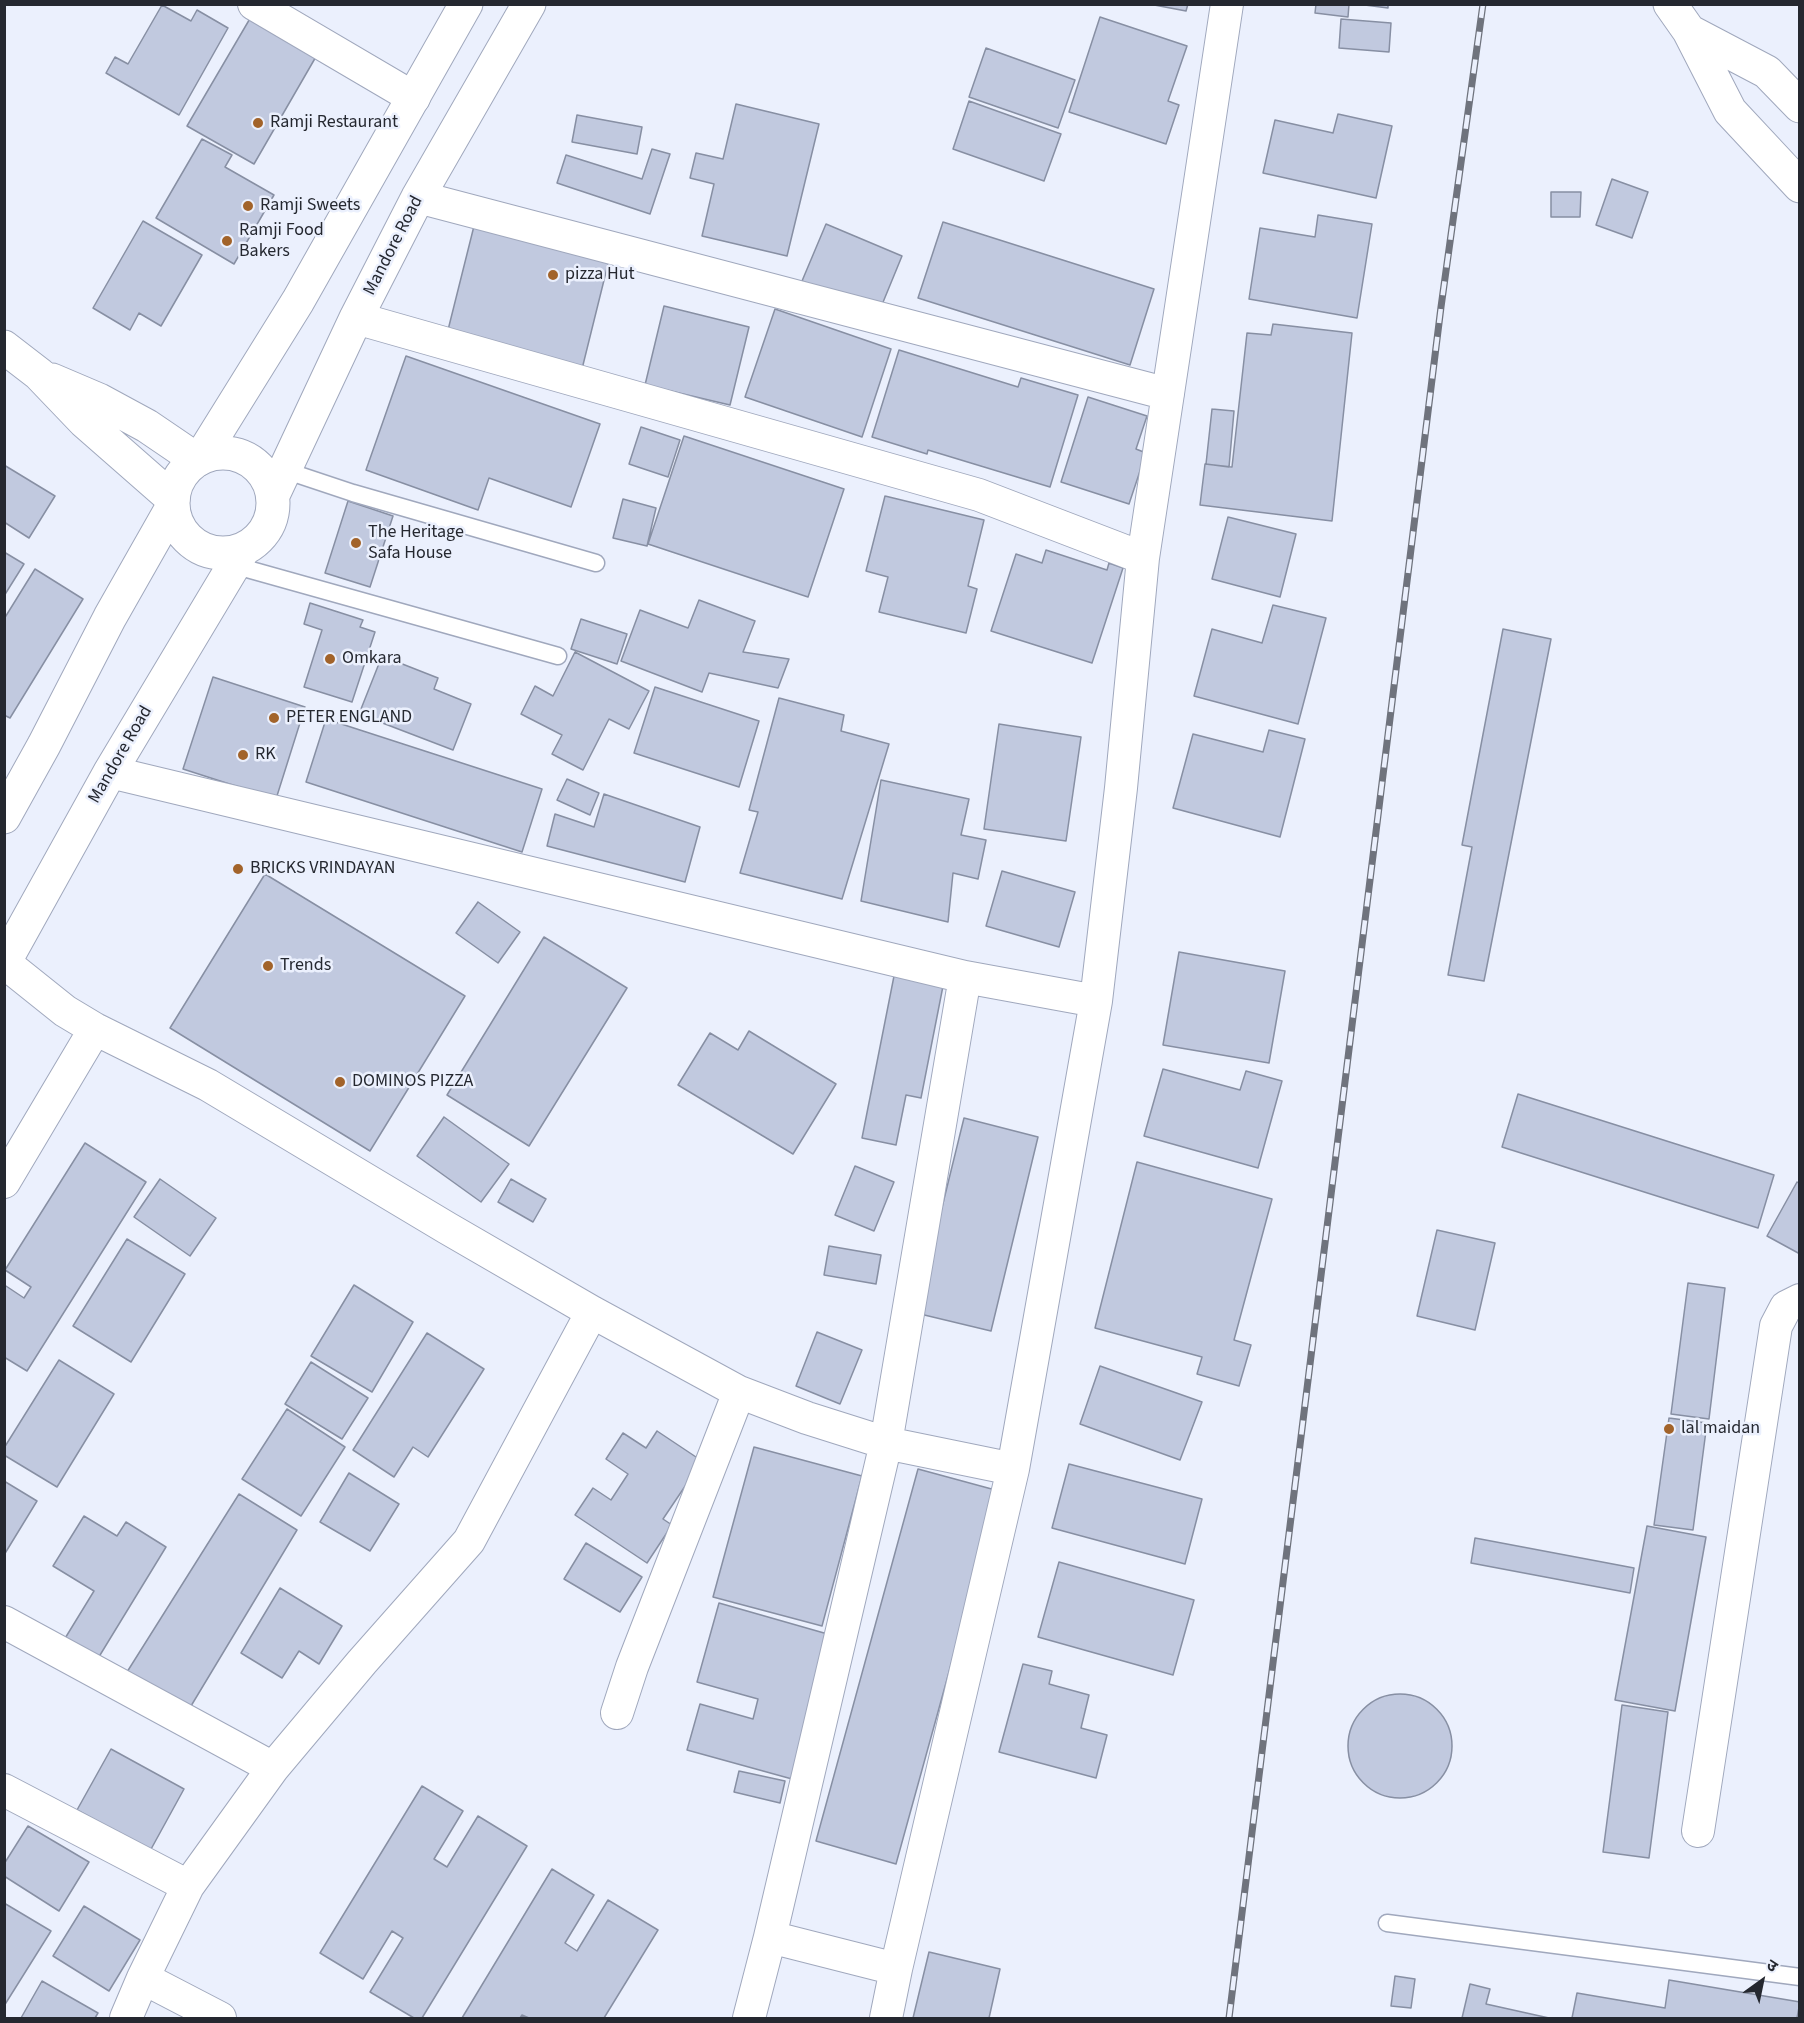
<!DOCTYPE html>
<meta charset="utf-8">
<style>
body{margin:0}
#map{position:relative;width:1804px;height:2023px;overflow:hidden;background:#ebf0fd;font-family:"Source Sans 3","Noto Sans Devanagari",sans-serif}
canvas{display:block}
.frame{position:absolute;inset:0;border:6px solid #252830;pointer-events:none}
.north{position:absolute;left:1732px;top:1951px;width:60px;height:60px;-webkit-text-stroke:4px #ebf0fd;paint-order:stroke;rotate:33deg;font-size:16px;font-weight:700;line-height:24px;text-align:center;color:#252830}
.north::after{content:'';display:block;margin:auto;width:21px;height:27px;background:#252830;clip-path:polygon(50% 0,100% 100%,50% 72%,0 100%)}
</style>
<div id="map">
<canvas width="1804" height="2023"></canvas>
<div class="frame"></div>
<div class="north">उ</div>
</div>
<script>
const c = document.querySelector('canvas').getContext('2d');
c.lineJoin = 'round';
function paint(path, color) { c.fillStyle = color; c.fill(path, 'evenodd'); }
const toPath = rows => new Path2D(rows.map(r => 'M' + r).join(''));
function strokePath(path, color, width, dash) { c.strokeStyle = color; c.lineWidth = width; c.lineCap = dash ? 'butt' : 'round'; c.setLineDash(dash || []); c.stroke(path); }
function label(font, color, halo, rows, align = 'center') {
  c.font = font + ' "Source Sans 3",sans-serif'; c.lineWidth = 5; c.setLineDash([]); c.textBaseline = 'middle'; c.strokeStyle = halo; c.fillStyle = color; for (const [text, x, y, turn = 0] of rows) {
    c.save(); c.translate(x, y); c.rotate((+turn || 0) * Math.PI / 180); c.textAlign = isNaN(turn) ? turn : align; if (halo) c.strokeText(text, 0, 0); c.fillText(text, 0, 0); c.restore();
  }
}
const building = toPath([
 [1149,4,1188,4,1186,11,1149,4],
 [1316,4,1349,4,1348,17,1315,13,1316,4],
 [1357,4,1388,4,1388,8,1357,4],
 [162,5,191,21,197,10,228,28,179,115,106,73,115,57,128,64,162,5],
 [255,10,321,48,254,164,187,126,255,10],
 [1100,17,1187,46,1168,101,1179,105,1166,144,1069,112,1100,17],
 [1341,19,1391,23,1389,52,1339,48,1341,19],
 [986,48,1075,80,1058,128,969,97,986,48],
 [969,101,1061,134,1044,181,953,149,969,101],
 [736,104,819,124,787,256,702,236,714,184,690,178,696,153,723,159,736,104],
 [1338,114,1392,126,1376,198,1263,173,1275,120,1333,133,1338,114],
 [577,115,642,127,637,154,572,142,577,115],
 [202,139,232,155,225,167,274,195,234,264,156,218,202,139],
 [652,149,670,154,650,214,557,183,566,155,642,179,652,149],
 [1612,179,1648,192,1632,238,1596,225,1612,179],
 [1551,192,1581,192,1580,217,1551,217,1551,192],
 [1318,215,1372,224,1357,318,1249,299,1260,228,1315,237,1318,215],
 [143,221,202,255,161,326,139,313,130,330,93,308,143,221],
 [943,222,1154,289,1130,365,918,298,943,222],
 [826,224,902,256,879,312,802,281,826,224],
 [474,226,609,260,582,369,447,334,474,226],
 [664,306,749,327,730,405,645,385,664,306],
 [775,309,891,349,862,437,745,397,775,309],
 [1273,324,1352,333,1332,521,1200,505,1205,464,1232,467,1247,333,1271,335,1273,324],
 [899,350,1018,387,1021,378,1078,395,1050,487,928,450,927,454,872,437,899,350],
 [406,356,600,424,571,507,489,478,478,510,366,470,406,356],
 [1088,397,1147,416,1136,449,1146,453,1129,504,1061,482,1088,397],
 [1212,409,1234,411,1229,467,1206,464,1212,409],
 [641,427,680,440,668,477,629,464,641,427],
 [684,436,844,489,808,597,648,544,684,436],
 [4,465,55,496,29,538,4,522,4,465],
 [885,496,984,520,968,586,977,589,966,633,879,612,888,577,866,571,885,496],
 [623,499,656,508,647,546,613,538,623,499],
 [348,501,393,516,370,587,325,573,348,501],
 [1228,517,1296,534,1280,597,1212,579,1228,517],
 [1046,550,1107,570,1109,563,1123,568,1092,663,991,631,1016,554,1042,563,1046,550],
 [4,552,24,564,4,596,4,552],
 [35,569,83,599,10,718,4,715,4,619,35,569],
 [699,600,755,621,743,652,789,659,778,688,709,673,702,692,621,661,640,610,688,628,699,600],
 [310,603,363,620,360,627,375,632,352,702,304,687,322,630,304,624,310,603],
 [1273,605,1326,618,1298,724,1194,696,1212,629,1262,643,1273,605],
 [581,619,627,634,617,664,571,649,581,619],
 [1503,629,1551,639,1484,981,1448,975,1472,847,1462,845,1503,629],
 [575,652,649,691,629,729,609,719,583,770,552,754,562,735,521,714,535,686,553,696,575,652],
 [382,656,438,678,434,689,471,704,453,750,359,714,382,656],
 [213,677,305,707,276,799,183,769,213,677],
 [655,687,759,721,739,787,634,753,655,687],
 [779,698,844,715,841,731,889,744,842,899,740,873,758,812,749,810,779,698],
 [326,719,542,789,522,852,306,782,326,719],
 [999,724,1081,737,1066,841,984,829,999,724],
 [1269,730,1305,739,1280,837,1173,808,1193,734,1263,752,1269,730],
 [567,779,599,793,590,815,557,800,567,779],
 [881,780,969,799,961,835,986,840,978,879,953,873,948,922,861,901,881,780],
 [604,794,700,827,685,882,547,846,555,814,594,827,604,794],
 [1002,871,1075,892,1059,947,986,926,1002,871],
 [265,874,465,996,370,1151,170,1028,265,874],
 [478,902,520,932,498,963,456,933,478,902],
 [544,937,627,988,529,1146,447,1095,544,937],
 [1179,952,1285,971,1269,1063,1163,1045,1179,952],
 [895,971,944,981,921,1098,906,1095,896,1145,862,1138,895,971],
 [749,1031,836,1084,793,1154,678,1085,710,1033,738,1050,749,1031],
 [1163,1069,1240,1090,1246,1071,1282,1081,1258,1168,1144,1136,1163,1069],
 [1518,1094,1774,1175,1758,1228,1502,1147,1518,1094],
 [444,1117,509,1164,481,1202,417,1156,444,1117],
 [964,1118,1038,1137,991,1331,916,1313,964,1118],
 [85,1143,146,1182,27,1371,4,1357,4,1289,6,1286,24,1298,31,1287,5,1270,85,1143],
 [1137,1162,1272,1199,1234,1340,1251,1345,1239,1386,1197,1374,1202,1357,1095,1328,1137,1162],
 [855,1166,894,1182,874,1231,835,1215,855,1166],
 [160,1179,216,1218,190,1256,134,1217,160,1179],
 [511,1179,546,1199,533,1222,498,1202,511,1179],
 [1797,1182,1800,1184,1800,1254,1767,1236,1797,1182],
 [1437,1230,1495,1243,1475,1330,1417,1316,1437,1230],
 [127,1239,185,1274,131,1362,73,1326,127,1239],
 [829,1246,881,1255,876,1284,824,1275,829,1246],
 [1688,1283,1725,1288,1709,1419,1671,1414,1688,1283],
 [354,1285,413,1322,372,1392,311,1356,354,1285],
 [817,1332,862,1350,840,1404,796,1386,817,1332],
 [427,1333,484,1369,428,1457,413,1447,394,1477,353,1450,427,1333],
 [59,1360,114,1394,57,1487,4,1455,4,1448,59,1360],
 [311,1362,368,1398,342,1439,285,1404,311,1362],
 [1100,1366,1202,1402,1180,1460,1080,1424,1100,1366],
 [287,1409,345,1447,301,1516,242,1479,287,1409],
 [1669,1418,1707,1423,1693,1530,1654,1525,1669,1418],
 [657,1431,702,1461,663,1519,672,1525,647,1563,575,1515,593,1488,611,1500,628,1474,606,1459,623,1433,646,1448,657,1431],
 [754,1447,862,1476,822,1626,713,1597,754,1447],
 [1069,1464,1202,1499,1185,1564,1052,1528,1069,1464],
 [918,1469,999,1491,896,1864,816,1841,918,1469],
 [349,1473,399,1504,370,1551,320,1522,349,1473],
 [4,1481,37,1501,4,1555,4,1481],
 [239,1494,297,1530,191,1706,127,1672,239,1494],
 [84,1516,117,1536,126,1522,166,1547,97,1660,64,1640,94,1591,53,1566,84,1516],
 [1647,1526,1706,1537,1675,1711,1615,1700,1647,1526],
 [1475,1538,1634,1568,1630,1593,1471,1563,1475,1538],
 [586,1543,642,1577,620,1612,564,1579,586,1543],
 [1059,1562,1194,1600,1173,1675,1038,1637,1059,1562],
 [280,1588,342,1626,319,1664,299,1651,282,1678,241,1653,280,1588],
 [719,1603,831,1635,792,1779,687,1750,700,1704,753,1719,758,1699,697,1682,719,1603],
 [1023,1664,1052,1671,1049,1684,1089,1695,1081,1728,1107,1735,1096,1778,999,1752,1023,1664],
 '1348 1746a52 52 0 1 1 104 0a52 52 0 1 1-104 0Z',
 [1622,1705,1668,1712,1649,1858,1603,1852,1622,1705],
 [111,1749,184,1789,150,1851,77,1810,111,1749],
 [739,1771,785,1781,780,1803,734,1792,739,1771],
 [422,1786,463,1811,434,1859,447,1867,478,1816,527,1846,422,2018,414,2018,370,1992,403,1938,392,1931,363,1979,320,1953,422,1786],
 [28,1826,89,1862,59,1911,4,1876,4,1864,28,1826],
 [552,1869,594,1895,565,1943,577,1951,608,1900,658,1930,604,2018,529,2018,522,2015,520,2018,462,2018,552,1869],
 [4,1903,51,1931,4,2006,4,1903],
 [84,1906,140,1940,109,1991,53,1956,84,1906],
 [929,1952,1000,1969,989,2018,913,2018,929,1952],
 [1395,1976,1415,1979,1411,2008,1391,2006,1395,1976],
 [1669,1980,1800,2002,1797,2018,1572,2018,1577,1993,1665,2008,1669,1980],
 [42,1981,98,2013,95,2018,21,2018,42,1981],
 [1470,1984,1490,1989,1486,2004,1549,2018,1462,2018,1470,1984]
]);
const lane = toPath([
 [284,470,353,493,596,563],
 [233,565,558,656],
 [1387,1923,1800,1977]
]);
const street = toPath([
 [254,4,414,98],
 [418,197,1168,394],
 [356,318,979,495,1143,558],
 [110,772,965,977],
 [5,963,65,1011,95,1029,208,1085,447,1228,592,1312,739,1392,807,1418,886,1443,1013,1469],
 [4,1182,95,1029],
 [4,1622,273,1768],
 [617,1713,632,1667,739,1392],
 [4,1790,188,1886],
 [1698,1831,1776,1326,1786,1307,1800,1300],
 [896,1969,770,1937,886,1443,965,977,1096,1001],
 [143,1978,220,2018],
 [126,2018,143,1978,188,1886,273,1768,362,1662,469,1541,592,1312],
 [749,2018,770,1937],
 [886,2018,896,1969,1013,1469,1096,1001,1121,788,1143,558,1227,4]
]);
const secondary = toPath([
 [1670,4,1689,31,1767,72,1800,106],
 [1689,31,1730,111,1800,186],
 [4,347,39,374,84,421,173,499],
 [52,380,99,400,147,426,197,460]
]);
const highway = toPath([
 '173 503a50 50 0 1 1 100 0a50 50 0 1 1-100 0Z',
 [201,457,298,301,466,4],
 [273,495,356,318,418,197,529,4],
 [4,817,44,745,110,617,173,506],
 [4,963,110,772,243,550]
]);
const rail = toPath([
 [1229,2018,1441,307,1483,4]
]);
const markers = [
 [258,123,6,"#a2632a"],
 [248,206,6,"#a2632a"],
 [227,241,6,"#a2632a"],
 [553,275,6,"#a2632a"],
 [356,543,6,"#a2632a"],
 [330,659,6,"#a2632a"],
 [274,718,6,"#a2632a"],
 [243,755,6,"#a2632a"],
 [238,869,6,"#a2632a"],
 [268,966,6,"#a2632a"],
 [340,1082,6,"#a2632a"],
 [1669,1429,6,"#a2632a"]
];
const poiNames = [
 ["Ramji Restaurant",270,123],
 ["Ramji Sweets",260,206],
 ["Ramji Food",239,231],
 ["Bakers",239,252],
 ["pizza Hut",565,275],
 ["The Heritage",368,533],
 ["Safa House",368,554],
 ["Omkara",342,659],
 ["PETER ENGLAND",286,718],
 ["RK",255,755],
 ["BRICKS VRINDAYAN",250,869],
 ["Trends",280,966],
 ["DOMINOS PIZZA",352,1082],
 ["lal maidan",1681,1429]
];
const streetNames = [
 ["Mandore Road",394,246,-63],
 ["Mandore Road",121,755,-60]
];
paint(building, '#c1c9df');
strokePath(building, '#878fa3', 1.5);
strokePath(lane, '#a0a8bd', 19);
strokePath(street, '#a0a8bd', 34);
strokePath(secondary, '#a0a8bd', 35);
strokePath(highway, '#a0a8bd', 35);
strokePath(lane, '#fff', 16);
strokePath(street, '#fff', 32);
strokePath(secondary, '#fff', 33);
strokePath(highway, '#fff', 33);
strokePath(rail, '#6f737d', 7);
strokePath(rail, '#ebf0fd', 4.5, [14]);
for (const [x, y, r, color] of markers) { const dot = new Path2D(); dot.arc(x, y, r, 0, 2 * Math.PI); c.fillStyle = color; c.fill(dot); strokePath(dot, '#ebf0fd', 2); }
label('18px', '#252830', '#ebf0fd', poiNames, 'left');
label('18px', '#252830', '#ebf0fd', streetNames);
</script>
